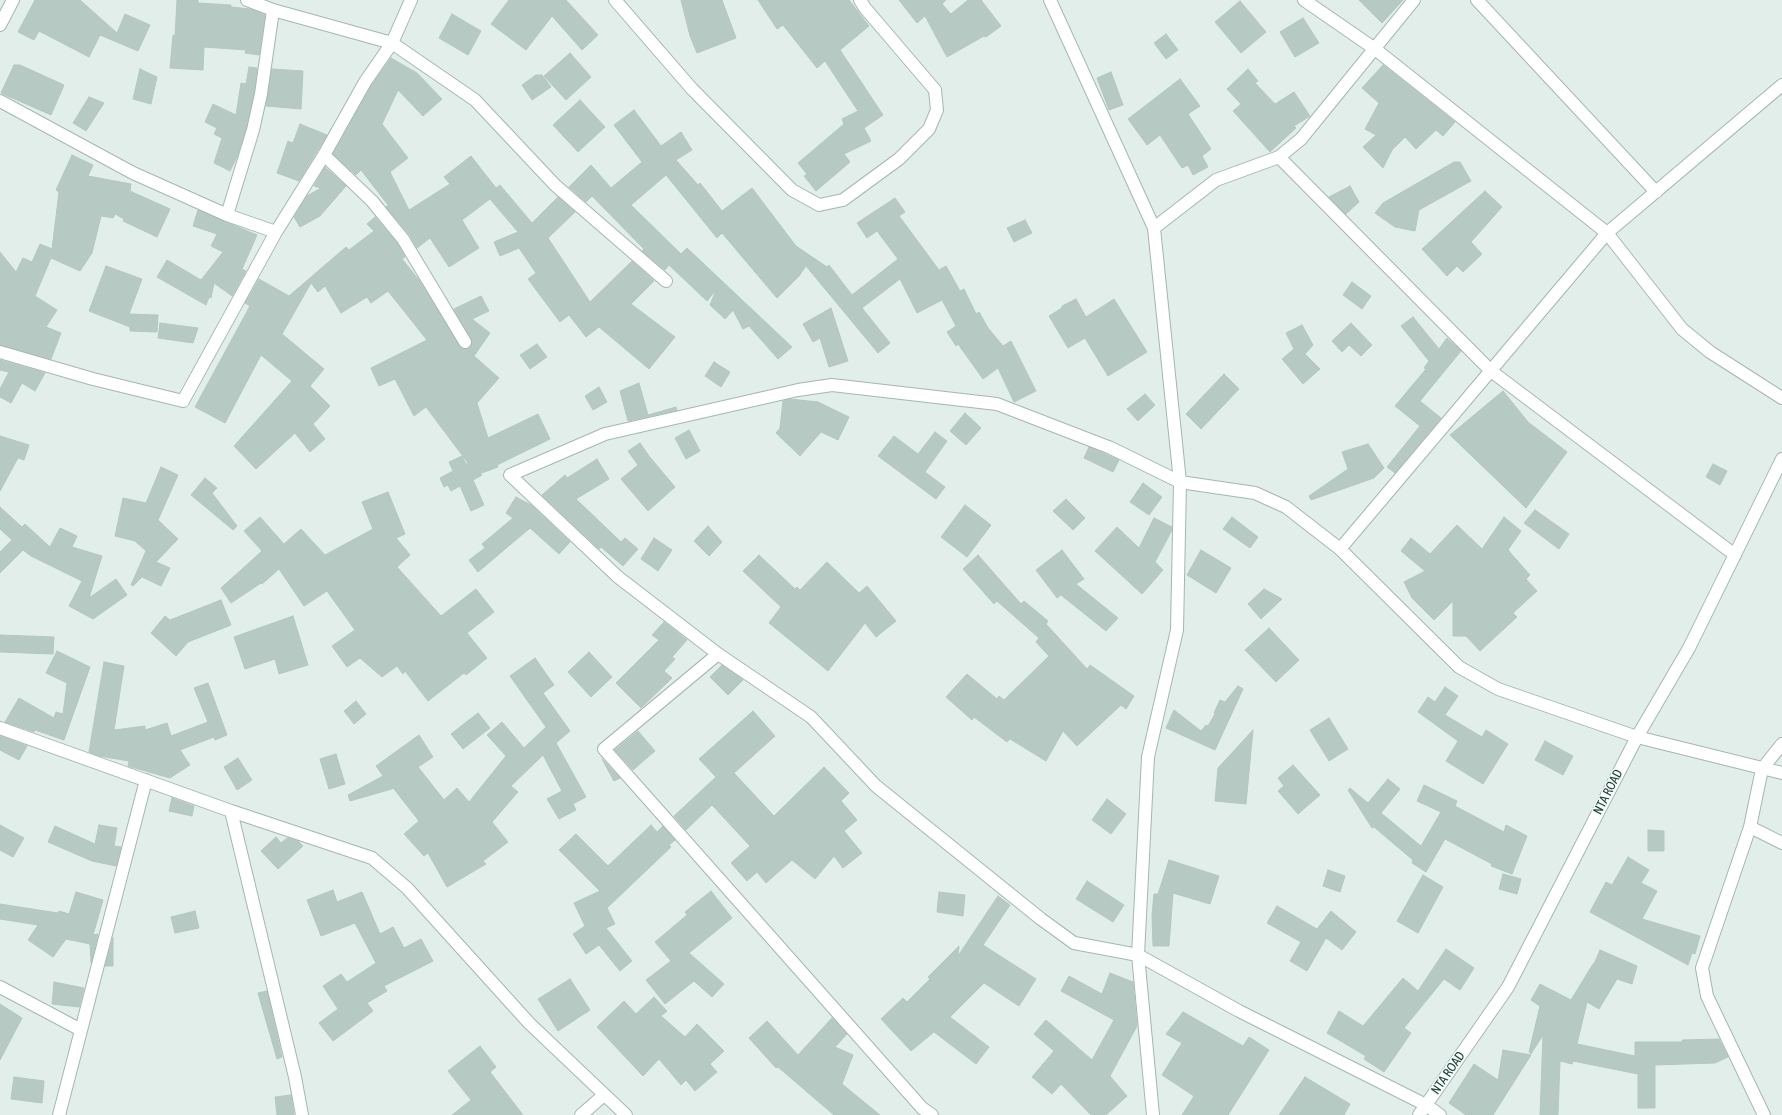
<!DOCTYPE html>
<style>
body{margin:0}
canvas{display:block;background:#e2eeea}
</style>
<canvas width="1782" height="1115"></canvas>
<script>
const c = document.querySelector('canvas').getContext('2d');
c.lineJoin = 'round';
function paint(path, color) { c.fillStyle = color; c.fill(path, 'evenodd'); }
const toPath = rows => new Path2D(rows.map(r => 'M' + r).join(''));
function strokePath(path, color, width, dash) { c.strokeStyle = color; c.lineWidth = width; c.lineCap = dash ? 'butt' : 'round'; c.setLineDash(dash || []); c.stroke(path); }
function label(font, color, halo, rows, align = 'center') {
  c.font = font + ' "Asap Condensed",sans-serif'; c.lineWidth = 3; c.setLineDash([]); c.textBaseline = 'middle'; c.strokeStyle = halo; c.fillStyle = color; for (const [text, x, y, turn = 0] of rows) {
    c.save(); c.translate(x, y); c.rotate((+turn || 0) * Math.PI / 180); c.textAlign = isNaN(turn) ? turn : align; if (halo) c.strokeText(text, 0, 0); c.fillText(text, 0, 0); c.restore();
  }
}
const building = toPath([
 [35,0,80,0,117,33,125,14,150,25,138,51,100,35,89,57,39,31,34,40,18,32,35,0],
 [177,0,198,0,198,3,231,5,231,7,250,9,265,15,259,55,245,53,246,50,204,47,203,70,170,68,173,35,175,36,177,0],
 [509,0,566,0,598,35,582,50,552,16,526,50,491,24,509,0],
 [681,0,722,0,736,38,697,53,690,36,681,0],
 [758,0,849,0,869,26,840,50,883,115,864,128,871,141,844,154,850,162,816,191,804,176,807,174,798,163,844,124,842,119,858,111,825,61,817,68,783,25,777,29,758,0],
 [899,0,946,0,942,4,951,14,968,0,981,0,1001,26,986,37,984,36,947,57,925,16,917,23,899,0],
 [1359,0,1403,0,1382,23,1359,0],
 [1240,1,1266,32,1241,53,1215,22,1240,1],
 [452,14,481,31,468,55,439,38,452,14],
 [1303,18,1319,43,1295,57,1280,32,1303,18],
 [1166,34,1178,50,1166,59,1154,43,1166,34],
 [570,53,591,77,566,100,544,76,570,53],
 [391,58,417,73,442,99,423,116,398,90,382,124,408,158,390,172,409,210,450,184,444,177,471,156,496,188,500,185,532,223,558,197,575,212,548,238,590,302,632,261,654,281,631,304,675,337,649,369,599,327,586,337,569,315,560,322,528,279,536,273,519,248,500,256,494,242,518,232,490,199,462,220,479,248,449,267,430,238,417,248,409,234,386,207,388,205,361,170,356,175,333,154,371,86,391,58],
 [14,65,20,65,64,85,51,115,1,93,14,65],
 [1383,65,1455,122,1443,136,1436,130,1416,149,1405,137,1392,150,1383,168,1363,147,1376,135,1365,129,1379,103,1362,88,1383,65],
 [249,67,257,68,254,93,246,128,237,157,230,171,214,163,222,138,214,134,217,128,205,122,213,104,236,115,241,83,246,84,249,67],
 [140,69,157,77,151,104,133,99,140,69],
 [272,69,303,71,301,109,266,106,272,69],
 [1248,69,1258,81,1255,83,1275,104,1294,92,1310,116,1294,126,1296,128,1270,152,1233,111,1241,104,1227,89,1248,69],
 [1111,72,1123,105,1109,110,1097,78,1111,72],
 [536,75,542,75,551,87,532,100,522,85,536,75],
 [1180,79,1200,106,1188,114,1211,149,1202,156,1208,167,1193,175,1188,165,1182,168,1160,135,1147,145,1128,119,1180,79],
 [89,97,104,103,86,131,73,123,89,97],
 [580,100,605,127,578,152,553,125,580,100],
 [634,110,661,146,681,132,692,150,676,160,698,185,700,183,722,211,752,188,796,246,827,267,829,265,852,295,898,259,877,231,867,238,857,223,895,198,905,212,899,216,939,270,946,266,960,291,964,289,976,314,979,312,988,328,1003,346,1011,341,1036,391,1014,402,998,368,983,379,958,344,956,346,947,332,956,326,942,300,917,313,900,279,862,308,890,343,878,353,806,266,799,276,777,298,722,233,717,238,666,175,631,205,681,254,687,248,792,347,778,359,749,326,743,329,733,310,725,319,710,305,716,290,707,301,669,265,665,270,642,251,644,249,592,196,586,202,569,187,591,165,611,188,642,162,614,125,634,110],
 [300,124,327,135,299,181,277,173,288,141,293,143,300,124],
 [72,155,93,165,88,176,131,184,130,191,170,209,157,237,123,221,124,219,115,214,113,218,101,216,92,253,80,271,51,258,35,296,57,310,46,327,61,333,51,359,0,345,0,252,16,272,23,258,32,262,40,244,52,249,59,192,56,190,72,155],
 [1454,162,1460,162,1471,181,1419,210,1415,231,1395,227,1375,213,1383,203,1454,162],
 [325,167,346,186,320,216,300,227,294,217,307,196,321,188,314,186,325,167],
 [1350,186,1359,202,1346,214,1329,197,1350,186],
 [1485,191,1502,207,1471,242,1482,254,1463,272,1457,266,1447,276,1422,249,1485,191],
 [198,210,257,235,242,269,246,271,232,296,214,283,211,298,209,297,206,305,157,277,167,260,201,280,223,252,211,246,217,234,193,226,198,210],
 [375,217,397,243,405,257,402,259,419,280,462,349,469,348,472,341,454,309,481,296,489,311,472,319,490,333,474,356,499,378,477,403,488,438,538,414,550,439,497,465,498,467,479,474,482,475,473,480,484,505,471,511,460,486,451,491,448,485,444,487,440,478,453,471,449,462,462,456,466,464,468,463,426,407,414,416,395,379,379,386,371,368,427,340,388,291,371,303,367,297,341,313,325,286,318,292,311,283,282,334,324,369,310,386,330,406,313,424,325,439,310,452,295,433,256,469,234,446,292,381,261,355,225,423,195,407,250,306,245,303,259,279,289,296,346,247,349,250,374,231,367,224,375,217],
 [1025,220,1032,233,1014,242,1007,228,1025,220],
 [106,266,142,279,129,314,158,315,157,332,130,331,130,327,89,311,106,266],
 [1352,282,1371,296,1362,309,1343,295,1352,282],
 [1076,299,1086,317,1114,299,1147,352,1108,376,1085,338,1068,348,1049,316,1062,308,1062,306,1076,299],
 [831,308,848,361,829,367,820,338,813,342,803,324,831,308],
 [1413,317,1439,349,1447,338,1461,351,1420,401,1441,418,1395,473,1387,467,1420,426,1395,406,1426,369,1424,368,1429,361,1401,326,1413,317],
 [160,323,198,328,193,343,158,338,160,323],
 [1351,323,1372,345,1361,356,1349,345,1342,352,1332,341,1351,323],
 [1302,325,1313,345,1305,354,1320,369,1303,384,1282,359,1294,349,1286,333,1302,325],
 [537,344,547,357,530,369,520,355,537,344],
 [0,360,45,373,35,391,22,383,11,403,0,397,0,389,9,372,0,370,0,360],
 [714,362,730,372,721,387,705,376,714,362],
 [1224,374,1239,389,1201,429,1186,414,1224,374],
 [639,383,648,415,676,407,677,410,628,421,620,391,639,383],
 [599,387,607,402,593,410,585,396,599,387],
 [1503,391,1528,422,1567,452,1526,508,1450,435,1503,391],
 [1145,394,1155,405,1138,421,1127,409,1145,394],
 [790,399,818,402,849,417,838,440,821,432,800,456,776,433,780,428,783,401,790,399],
 [965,413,981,428,966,445,950,431,965,413],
 [689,430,700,451,686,459,675,438,689,430],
 [935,432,947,441,925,472,945,487,936,499,878,456,894,436,918,454,935,432],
 [0,436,29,445,24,460,18,458,0,491,0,436],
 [640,443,649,456,675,487,648,511,621,479,638,465,628,451,640,443],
 [1368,444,1384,468,1374,478,1311,500,1309,496,1348,469,1342,452,1368,444],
 [1089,447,1119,460,1113,472,1084,458,1089,447],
 [597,459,609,479,576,499,621,542,625,538,638,549,623,566,601,547,599,549,542,495,565,475,567,478,597,459],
 [1713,464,1727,471,1720,485,1706,477,1713,464],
 [161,467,178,475,158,520,178,539,156,562,170,568,161,586,142,577,133,586,131,585,146,551,135,541,115,536,123,498,146,503,161,467],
 [205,478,217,488,212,493,237,526,233,530,191,495,205,478],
 [1143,483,1162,497,1149,515,1130,502,1143,483],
 [388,492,405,534,396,538,410,555,397,567,441,616,476,589,494,612,467,633,487,658,466,675,464,673,428,701,405,671,403,674,397,666,382,677,360,658,347,667,332,646,355,630,327,591,304,606,279,569,262,584,261,583,231,603,221,588,262,551,244,531,260,517,284,544,301,529,325,555,373,529,362,502,388,492],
 [516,497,531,505,570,542,559,554,530,528,478,572,469,560,485,548,482,544,513,518,506,513,516,497],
 [1066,499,1085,518,1073,530,1053,511,1066,499],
 [965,505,991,525,967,557,941,537,965,505],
 [0,507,22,527,25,524,50,547,60,528,77,536,72,547,102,556,89,598,116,579,127,595,93,619,69,606,82,581,31,556,23,550,0,573,0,552,12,540,0,529,0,507],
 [1535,510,1569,534,1559,549,1524,523,1535,510],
 [1232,517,1258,537,1250,548,1223,529,1232,517],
 [1504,517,1521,531,1508,550,1530,575,1526,579,1537,591,1513,613,1517,617,1480,651,1466,636,1453,636,1453,601,1434,620,1412,598,1404,582,1425,571,1401,551,1411,538,1430,554,1457,525,1482,549,1504,517],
 [1154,518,1172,527,1172,530,1155,562,1163,570,1142,594,1095,551,1117,527,1139,548,1154,518],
 [708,526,722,542,709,556,694,541,708,526],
 [654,538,672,550,658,571,641,559,654,538],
 [1062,550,1084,579,1076,584,1118,618,1106,631,1061,595,1057,598,1036,570,1062,550],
 [1201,550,1231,568,1216,593,1187,575,1201,550],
 [759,555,795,589,797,587,800,590,827,562,859,593,867,586,896,621,876,637,865,623,828,671,769,623,781,607,743,571,759,555],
 [978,555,1021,604,1024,601,1048,621,1046,624,1087,669,1090,665,1134,696,1126,709,1121,705,1077,746,1063,731,1046,761,1010,739,1007,742,974,717,972,720,946,697,967,674,997,699,999,696,1004,700,1049,656,1036,642,1039,638,997,601,994,604,963,569,978,555],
 [1264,589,1282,599,1261,619,1248,604,1264,589],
 [221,600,231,625,188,642,176,656,151,633,165,616,170,620,221,600],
 [293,616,308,665,279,674,275,659,245,669,234,637,293,616],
 [664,622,687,640,672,657,675,659,664,671,672,678,641,708,616,683,659,640,652,635,664,622],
 [1269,628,1299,660,1276,682,1245,650,1269,628],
 [0,635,54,637,53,654,0,652,0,635],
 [57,651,90,667,64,740,35,730,34,732,5,722,19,698,54,718,56,712,63,714,67,683,46,673,57,651],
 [589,652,612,677,591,697,568,672,589,652],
 [535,658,554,685,543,693,570,731,556,743,586,797,573,804,576,810,559,819,547,799,562,791,543,755,511,786,518,792,492,822,508,842,483,861,486,864,447,887,428,853,424,856,404,834,419,821,394,789,395,788,350,801,348,795,383,776,376,766,419,735,433,757,418,767,444,800,457,788,469,802,506,756,487,735,502,722,524,748,546,727,510,676,535,658],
 [104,662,124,666,114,730,145,726,145,730,167,723,171,736,208,722,194,688,208,683,227,735,215,740,214,737,180,750,190,765,170,778,128,766,129,761,99,756,89,752,104,662],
 [722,665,743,680,728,695,710,677,722,665],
 [1238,686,1243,689,1215,750,1166,728,1174,710,1201,731,1206,725,1208,726,1215,714,1214,713,1220,700,1225,702,1238,686],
 [1445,687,1458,696,1445,715,1482,737,1486,730,1508,744,1483,784,1446,761,1458,741,1418,712,1428,697,1435,702,1445,687],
 [356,701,366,714,354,724,344,711,356,701],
 [753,711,775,736,734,773,774,816,824,767,849,793,841,801,857,820,844,831,862,853,843,868,834,856,815,879,792,860,766,883,757,872,747,881,731,863,750,846,712,805,686,830,674,816,716,777,699,759,753,711],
 [478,713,490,728,463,749,451,734,478,713],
 [1329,718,1348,749,1329,761,1310,730,1329,718],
 [1253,730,1246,804,1215,801,1218,768,1253,730],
 [638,731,655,751,633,770,615,750,638,731],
 [0,736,27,746,19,760,0,750,0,736],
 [1545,741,1573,756,1563,775,1535,760,1545,741],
 [336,754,345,784,329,789,320,759,336,754],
 [238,758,252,780,237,790,224,767,238,758],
 [602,759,620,778,614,781,602,759],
 [1293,765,1320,795,1298,814,1278,791,1284,786,1278,778,1293,765],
 [1388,779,1400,789,1381,813,1421,846,1441,812,1417,801,1424,785,1457,801,1455,806,1504,832,1506,825,1527,836,1512,874,1491,866,1492,864,1445,839,1426,872,1412,863,1413,860,1374,827,1372,828,1348,790,1350,788,1368,803,1388,779],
 [172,798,194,806,192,816,169,811,172,798],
 [1107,799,1126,814,1111,834,1092,820,1107,799],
 [0,825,24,838,13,857,0,850,0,825],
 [99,825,117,828,114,846,121,847,116,866,92,861,48,842,55,826,95,844,99,825],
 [651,825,657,832,663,826,675,840,669,845,671,847,607,908,615,924,606,928,632,961,620,971,599,945,586,954,573,934,585,926,574,903,600,891,559,850,576,834,608,866,651,825],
 [1648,830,1664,831,1664,851,1648,851,1648,830],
 [276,837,281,843,287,838,298,841,303,846,278,869,261,851,276,837],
 [1628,857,1649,870,1641,883,1657,891,1642,919,1700,936,1695,954,1692,953,1688,965,1590,912,1606,882,1612,885,1628,857],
 [1169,860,1219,876,1210,904,1173,893,1169,946,1153,946,1152,915,1154,894,1158,894,1169,860],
 [1328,870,1345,876,1340,892,1323,886,1328,870],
 [1503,874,1521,879,1517,894,1499,889,1503,874],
 [1423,875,1443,887,1418,933,1397,921,1423,875],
 [1087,881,1124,905,1113,922,1076,899,1087,881],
 [333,890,337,902,362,892,380,934,393,927,404,948,421,939,433,961,384,986,387,991,367,1003,373,1011,333,1041,319,1023,338,1009,323,986,341,974,347,982,376,963,355,923,321,936,307,900,333,890],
 [711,891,732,918,689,953,724,984,712,997,694,981,665,1004,646,980,671,961,655,942,687,915,685,912,711,891],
 [76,892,103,900,93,935,98,934,91,963,90,944,66,939,53,957,28,940,38,925,0,919,0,904,58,913,59,911,69,914,76,892],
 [939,892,965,895,963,916,937,912,939,892],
 [998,896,1010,905,983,945,1036,979,1019,1006,984,983,950,1017,989,1047,976,1064,934,1032,911,1051,881,1019,903,998,907,1002,930,979,928,977,959,946,958,956,998,896],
 [1277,906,1317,929,1331,911,1356,932,1342,950,1326,938,1307,971,1290,961,1301,942,1267,923,1277,906],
 [195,911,199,928,175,933,171,917,195,911],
 [113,938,113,966,105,966,113,938],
 [1446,949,1474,968,1460,990,1444,979,1404,1028,1411,1033,1384,1072,1364,1059,1366,1056,1327,1033,1339,1011,1363,1026,1403,978,1418,991,1446,949],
 [1600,950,1637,966,1632,984,1617,979,1599,1009,1587,1002,1577,1044,1635,1056,1635,1042,1682,1042,1682,1040,1719,1039,1728,1057,1715,1063,1655,1065,1655,1108,1638,1108,1638,1074,1573,1061,1572,1064,1560,1061,1558,1115,1540,1115,1543,1035,1531,1054,1529,1052,1540,1006,1531,1000,1540,984,1571,1000,1593,964,1594,964,1600,950],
 [1110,973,1133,982,1137,1026,1110,1076,1127,1096,1106,1115,1091,1115,1061,1084,1052,1094,1032,1077,1054,1051,1034,1034,1046,1020,1092,1060,1114,1020,1061,991,1069,976,1102,994,1110,973],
 [570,979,590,1010,558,1031,538,999,570,979],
 [54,982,84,988,79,1007,52,1004,54,982],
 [267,991,282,1057,277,1059,258,993,267,991],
 [654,997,667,1011,661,1016,685,1037,697,1024,724,1051,710,1064,717,1072,695,1091,686,1080,681,1085,659,1059,643,1076,597,1027,624,1001,636,1014,654,997],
 [0,1004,22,1018,0,1060,0,1004],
 [1183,1012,1243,1046,1249,1037,1269,1050,1228,1115,1182,1115,1194,1096,1162,1075,1182,1043,1166,1034,1183,1012],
 [832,1018,847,1034,835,1047,853,1055,842,1084,880,1115,834,1115,778,1067,776,1068,749,1038,767,1021,798,1055,832,1018],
 [480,1046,496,1067,490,1072,523,1115,452,1115,471,1100,448,1071,480,1046],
 [1503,1050,1531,1055,1493,1115,1466,1115,1449,1103,1474,1064,1498,1080,1503,1050],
 [14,1077,44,1081,42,1103,11,1099,14,1077],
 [1305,1077,1350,1104,1344,1115,1279,1115,1305,1077],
 [291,1095,294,1115,277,1115,275,1097,291,1095]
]);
const minor = toPath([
 [247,0,273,10,392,43,475,100,555,185,666,281],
 [615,0,692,89,792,190,819,205,843,200,899,159,929,129,937,110,935,90,865,8,860,0],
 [1050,0,1154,228,1180,482,1177,630,1148,757,1138,955,1153,1115],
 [1304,0,1375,49,1607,233,1682,329,1710,352,1782,398],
 [1477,0,1656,192],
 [0,25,13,0],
 [0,101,133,173,227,215,276,232],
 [324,155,372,201,403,239,465,342],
 [1279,157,1491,371,1735,555],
 [227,215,253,130,261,94,273,10],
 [1154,228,1216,180,1279,157,1301,139,1414,0],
 [0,352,93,379,183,401,276,232,324,155,365,82,392,43,411,0],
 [1340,549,1607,233,1782,85],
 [718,654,604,749,922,1108,932,1115],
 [0,728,231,811,372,858,407,888,529,1023,626,1115],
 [231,811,295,1077,302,1115],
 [1750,827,1782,843],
 [0,987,81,1030],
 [59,1115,146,780],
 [581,1115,604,1095],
 [1440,1115,1426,1105,1239,1011,1138,955,1074,943,1041,919,876,786,811,717,718,654,618,577,510,475,605,434,798,390,832,385,997,404,1111,448,1180,482,1255,493,1286,507,1340,549,1459,667,1498,689,1637,737,1782,773],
 [1764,1115,1707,996,1702,968,1750,827,1762,769,1782,744]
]);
const tertiary = toPath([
 [1419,1115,1508,987,1637,737,1689,648,1782,459]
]);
const streetNames = [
 ["NTA ROAD",1608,792,-63],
 ["NTA ROAD",1448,1073,-55]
];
paint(building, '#b7c9c3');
strokePath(building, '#b3c8c2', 1);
strokePath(minor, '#a4b7b2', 14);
strokePath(tertiary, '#a4b7b2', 14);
strokePath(minor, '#fff', 12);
strokePath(tertiary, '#fff', 12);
label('13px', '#1f413c', '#f3faf7', streetNames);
</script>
